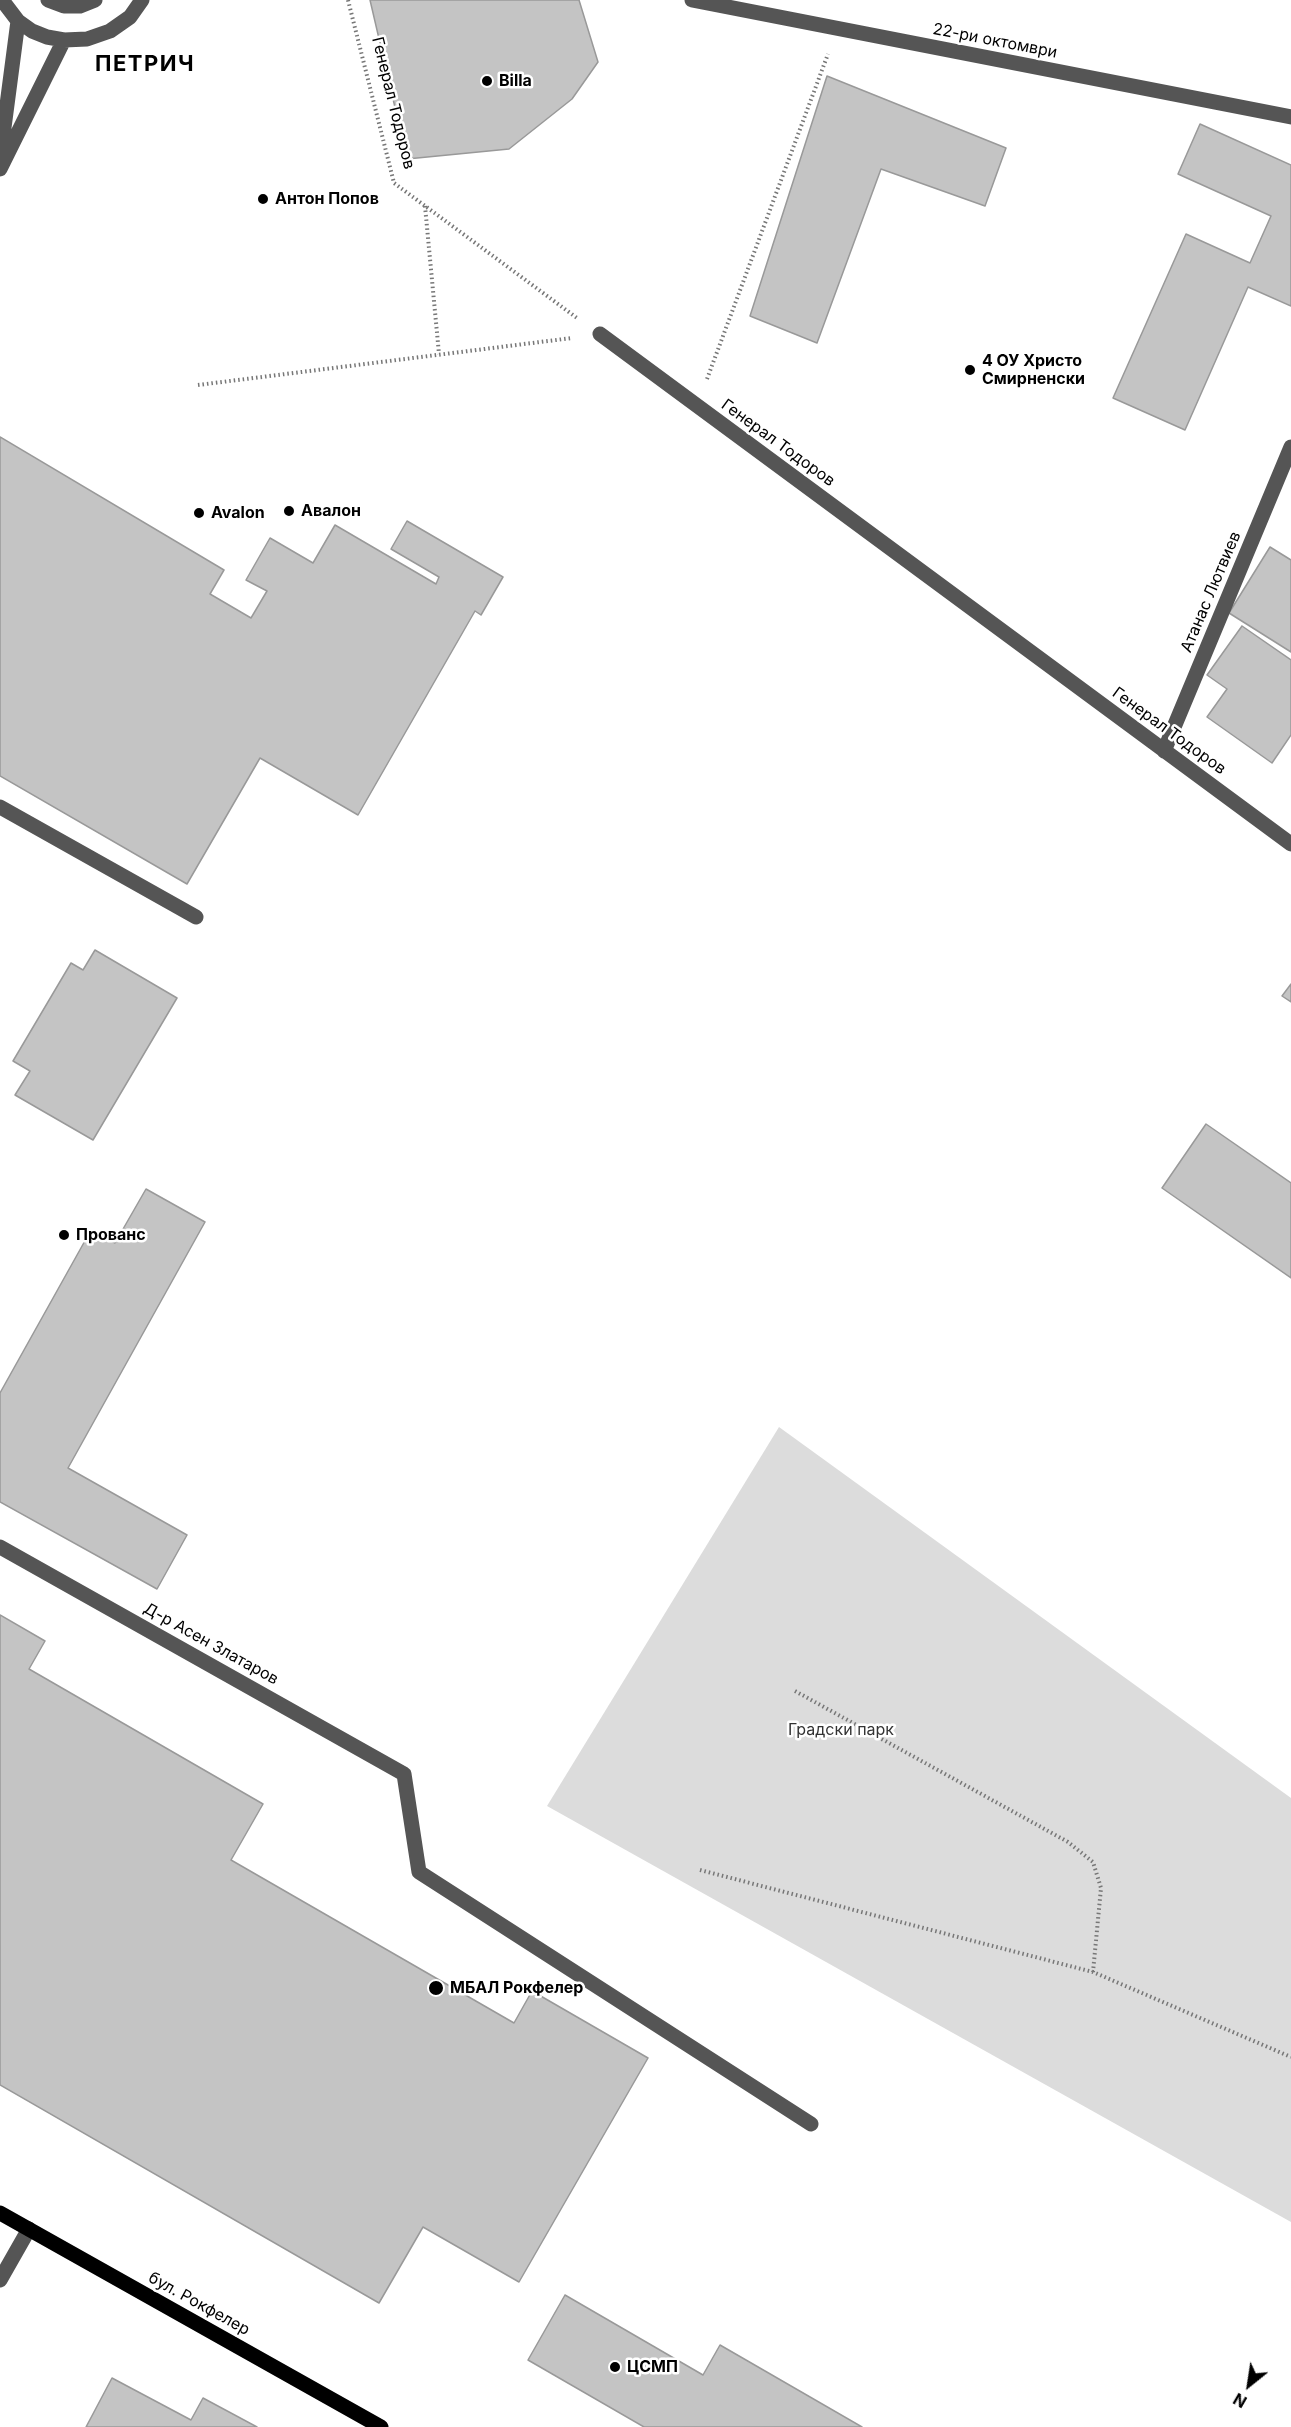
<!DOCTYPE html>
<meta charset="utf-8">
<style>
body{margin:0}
#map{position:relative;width:1291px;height:2427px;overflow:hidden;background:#fff;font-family:Inter,sans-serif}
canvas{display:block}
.north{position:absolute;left:1219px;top:2355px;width:60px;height:60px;-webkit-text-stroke:4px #fff;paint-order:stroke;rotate:210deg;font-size:16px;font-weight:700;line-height:24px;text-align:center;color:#000}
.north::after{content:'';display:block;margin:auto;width:21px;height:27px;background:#000;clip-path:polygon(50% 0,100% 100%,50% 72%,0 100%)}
</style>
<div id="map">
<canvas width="1291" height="2427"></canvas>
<div class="north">N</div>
</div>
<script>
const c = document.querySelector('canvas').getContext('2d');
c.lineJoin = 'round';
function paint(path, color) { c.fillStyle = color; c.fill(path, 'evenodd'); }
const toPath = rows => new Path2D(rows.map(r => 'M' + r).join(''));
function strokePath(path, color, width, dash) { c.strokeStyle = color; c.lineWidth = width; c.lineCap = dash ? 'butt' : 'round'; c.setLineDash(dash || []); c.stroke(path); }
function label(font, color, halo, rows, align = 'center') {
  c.font = font + ' Inter,sans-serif'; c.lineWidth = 5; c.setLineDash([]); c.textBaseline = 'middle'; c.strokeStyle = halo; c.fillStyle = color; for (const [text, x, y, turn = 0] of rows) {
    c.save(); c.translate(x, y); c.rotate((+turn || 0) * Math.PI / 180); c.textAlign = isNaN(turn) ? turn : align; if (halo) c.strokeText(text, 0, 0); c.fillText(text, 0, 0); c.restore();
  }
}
const green = toPath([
 [779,1427,1291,1798,1291,2222,547,1806]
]);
const building = toPath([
 [370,0,579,0,598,62,572,99,509,149,407,159,370,0],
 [827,76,1006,148,985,206,881,169,817,343,750,316,827,76],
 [1200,124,1291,165,1291,306,1248,287,1185,430,1113,398,1186,234,1250,263,1271,216,1178,174,1200,124],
 [0,437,224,570,210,594,251,618,267,591,246,580,270,538,313,563,335,525,436,584,439,577,391,549,407,521,503,577,481,615,475,611,358,815,260,758,187,884,0,776,0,437],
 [1270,547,1291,560,1291,652,1229,613,1270,547],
 [1242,626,1291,660,1291,735,1272,763,1207,717,1227,689,1207,675,1242,626],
 [95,950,177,998,93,1140,15,1095,30,1071,13,1061,71,963,83,970,95,950],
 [1291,984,1291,1002,1282,996,1291,984],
 [1206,1124,1291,1183,1291,1278,1162,1188,1206,1124],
 [146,1189,205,1222,68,1468,187,1535,157,1589,0,1502,0,1393,91,1230,115,1243,146,1189],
 [0,1615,45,1641,29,1669,263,1804,231,1860,514,2023,532,1991,648,2058,519,2282,423,2227,379,2303,0,2085,0,1615],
 [565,2295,703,2375,720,2345,862,2427,644,2427,528,2360,565,2295],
 [112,2378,191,2420,203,2398,257,2427,86,2427,112,2378]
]);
const path = toPath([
 [348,0,394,183,577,318],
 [425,206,439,354],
 [707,379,828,54],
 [198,385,572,338],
 [795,1691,1068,1842,1093,1862,1101,1888,1093,1972],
 [700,1870,1093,1972,1291,2057]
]);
const minor = toPath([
 [2,0,18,21,32,31,47,37,64,40,87,39,110,31,130,17,142,0],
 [48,0,64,6,80,6,95,0],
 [692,0,1291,117],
 [0,158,18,21],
 [0,169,64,40],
 [600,334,1291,844],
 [1164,751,1291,447],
 [0,807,196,917],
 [0,1547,404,1774,419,1872,811,2124],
 [0,2280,29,2229]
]);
const major = toPath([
 [0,2213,381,2427]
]);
const markers = [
 [487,81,6,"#000"],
 [263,199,6,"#000"],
 [970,370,6,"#000"],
 [289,511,6,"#000"],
 [199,513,6,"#000"],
 [64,1235,6,"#000"],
 [436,1988,8,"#000"],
 [615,2367,6,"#000"]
];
const streetNames = [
 ["22-ри октомври",995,41,11],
 ["Генерал Тодоров",393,103,76],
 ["Генерал Тодоров",778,443,36],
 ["Атанас Лютвиев",1211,592,-67],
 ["Генерал Тодоров",1169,731,36],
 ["Д-р Асен Златаров",211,1644,29],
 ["бул. Рокфелер",199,2304,29]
];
const poiNames = [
 ["Billa",499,81],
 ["Антон Попов",275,199],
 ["4 ОУ Христо",982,361],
 ["Смирненски",982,379],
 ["Авалон",301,511],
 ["Avalon",211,513],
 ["Прованс",76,1235],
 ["МБАЛ Рокфелер",450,1988],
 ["ЦСМП",627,2367]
];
const parkNames = [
 ["Градски парк",841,1730]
];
const districtNames = [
 ["ПЕТРИЧ",145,64]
];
paint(green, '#dcdcdc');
paint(building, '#c4c4c4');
strokePath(building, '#999', 1.5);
strokePath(path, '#777', 4, [1.5, 3]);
strokePath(minor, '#555', 15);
strokePath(major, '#000', 15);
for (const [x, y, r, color] of markers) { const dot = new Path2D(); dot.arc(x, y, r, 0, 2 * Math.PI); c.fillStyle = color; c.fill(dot); strokePath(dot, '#fff', 2); }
label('16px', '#000', '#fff', streetNames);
label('bold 16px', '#000', '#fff', poiNames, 'left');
label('16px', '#333', '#fff', parkNames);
c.letterSpacing = '1.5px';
label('bold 22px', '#000', '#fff', districtNames);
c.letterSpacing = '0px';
</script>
